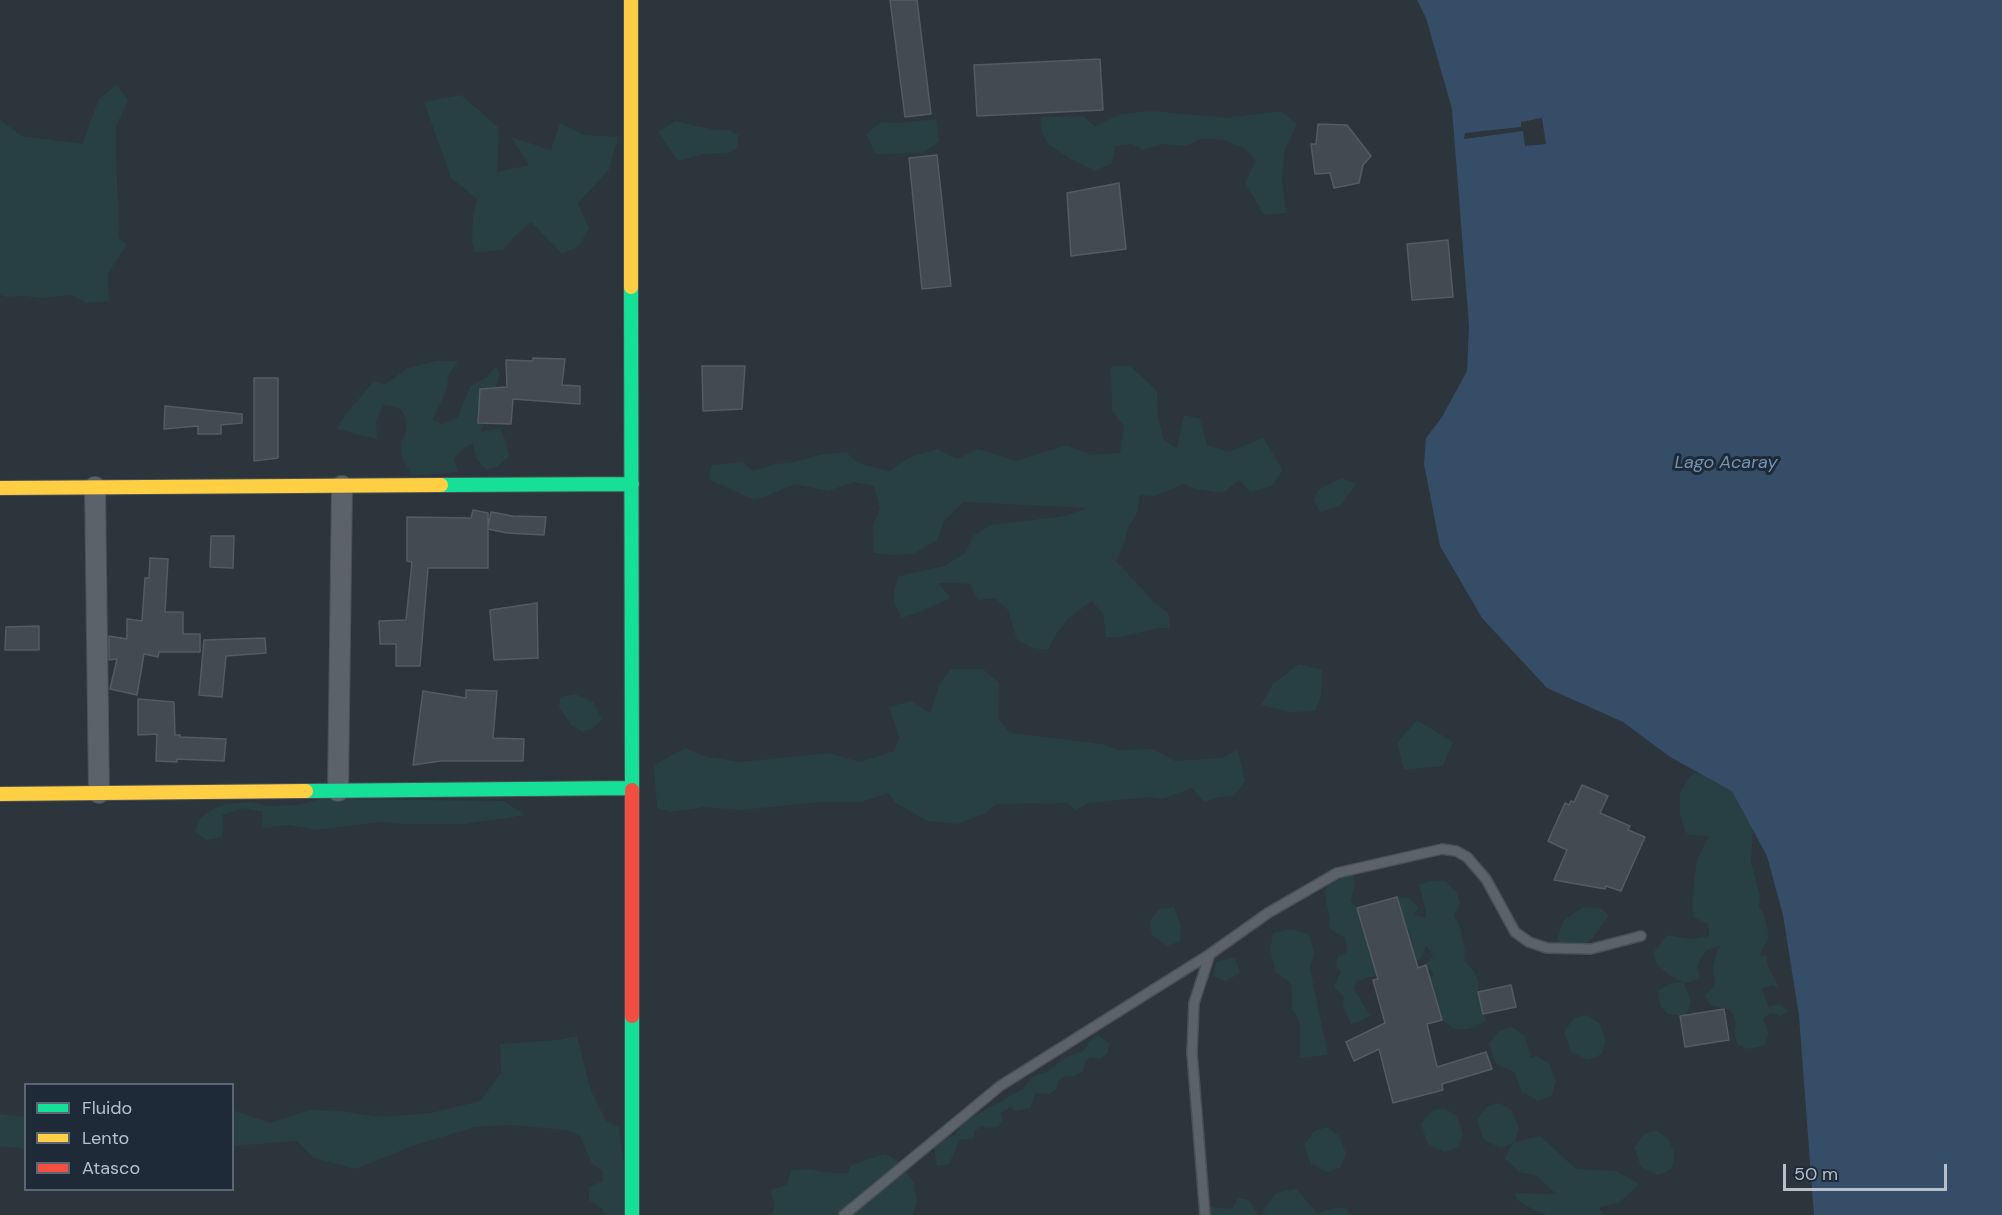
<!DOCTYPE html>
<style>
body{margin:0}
#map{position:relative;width:2002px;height:1215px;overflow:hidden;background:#2c343c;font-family:"DM Sans",sans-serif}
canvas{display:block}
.legend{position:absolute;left:24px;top:1083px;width:210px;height:108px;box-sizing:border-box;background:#1e2a38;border:2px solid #5b6673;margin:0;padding:8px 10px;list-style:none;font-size:18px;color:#b6c0cc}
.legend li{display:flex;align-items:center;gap:12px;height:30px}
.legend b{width:30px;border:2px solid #5b6673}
.scale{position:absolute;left:1783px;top:1164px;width:164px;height:27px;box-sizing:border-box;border:3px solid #b6c0cc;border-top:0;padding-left:8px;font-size:18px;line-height:21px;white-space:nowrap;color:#b6c0cc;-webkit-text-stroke:4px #1e2a38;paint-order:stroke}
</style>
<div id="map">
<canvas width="2002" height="1215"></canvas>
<ul class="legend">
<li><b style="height:8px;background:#16e098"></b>Fluido</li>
<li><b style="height:8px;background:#ffcf43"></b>Lento</li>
<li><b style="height:8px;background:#f24e42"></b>Atasco</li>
</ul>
<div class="scale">50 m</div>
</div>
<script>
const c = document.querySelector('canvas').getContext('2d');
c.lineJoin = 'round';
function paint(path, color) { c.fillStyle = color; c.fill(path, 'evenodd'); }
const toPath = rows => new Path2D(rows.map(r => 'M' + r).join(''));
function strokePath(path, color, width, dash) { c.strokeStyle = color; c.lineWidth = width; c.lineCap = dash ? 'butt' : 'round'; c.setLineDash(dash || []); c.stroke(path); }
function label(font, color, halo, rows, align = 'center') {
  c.font = font + ' "DM Sans",sans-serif'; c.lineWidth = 6; c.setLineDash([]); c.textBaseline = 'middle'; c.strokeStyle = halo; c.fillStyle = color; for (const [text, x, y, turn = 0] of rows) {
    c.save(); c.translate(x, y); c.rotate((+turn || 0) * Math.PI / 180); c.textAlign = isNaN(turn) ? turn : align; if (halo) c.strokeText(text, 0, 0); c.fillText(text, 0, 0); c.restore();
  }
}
const green = toPath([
 [117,84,128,101,116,126,116,147,119,238,127,245,108,273,109,301,87,303,71,295,41,298,24,296,7,297,0,295,0,120,22,136,82,144,99,99],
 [461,95,499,128,497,172,529,165,511,137,551,150,560,123,585,135,618,137,609,170,578,203,589,229,578,247,562,254,531,222,510,241,503,250,474,252,472,241,473,217,477,199,451,178,424,102],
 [1152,111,1226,118,1281,111,1297,124,1285,150,1282,177,1286,213,1264,215,1245,183,1256,161,1245,149,1221,139,1201,139,1185,146,1164,144,1143,150,1132,144,1115,146,1112,163,1095,171,1071,159,1048,144,1042,132,1041,117,1083,116,1095,126,1121,114],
 [936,119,939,142,922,153,876,154,866,134,881,122,900,123],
 [676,121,696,126,718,130,730,130,738,135,738,147,729,153,703,154,678,161,658,132],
 [436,361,458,361,448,376,447,389,433,419,442,425,458,417,470,386,486,378,496,366,500,374,481,432,500,428,506,441,509,456,497,467,486,470,477,460,473,444,464,448,454,458,458,472,412,476,402,458,401,443,406,433,406,421,402,410,395,407,384,405,376,420,377,439,337,429,345,415,374,381,384,385,408,368],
 [1111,366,1130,366,1157,391,1158,418,1164,440,1177,448,1184,415,1200,419,1207,445,1229,452,1263,438,1283,470,1272,486,1250,492,1239,480,1223,493,1195,489,1184,484,1155,496,1140,495,1138,511,1128,528,1125,541,1116,561,1154,602,1168,613,1170,628,1158,628,1121,637,1106,637,1103,614,1092,601,1069,618,1054,637,1048,650,1033,648,1017,640,1008,610,995,598,978,600,970,584,954,583,938,583,951,598,922,611,902,618,894,602,894,590,899,576,944,566,965,553,974,535,990,525,1065,516,1087,508,963,502,944,521,937,540,913,554,891,555,874,553,873,525,880,509,874,486,854,482,828,491,794,484,769,495,754,500,708,479,712,465,742,462,753,471,775,464,794,462,819,455,846,452,858,463,889,471,912,456,938,449,957,459,978,449,1016,461,1067,445,1091,455,1120,453,1124,426,1112,411],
 [1342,478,1356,484,1340,506,1320,512,1314,500,1318,490],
 [1299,664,1322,670,1321,697,1315,711,1289,712,1261,705,1273,684],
 [950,669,983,669,999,683,998,718,1010,733,1103,744,1117,750,1153,749,1175,761,1222,758,1238,750,1245,781,1234,796,1219,797,1204,802,1192,788,1163,799,1150,797,1089,803,1076,810,1067,803,997,804,984,814,957,824,927,821,896,803,888,793,861,802,821,802,741,810,704,807,671,812,657,808,654,765,685,748,708,757,740,762,829,753,860,762,894,751,899,737,889,707,911,701,930,713,939,685],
 [575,694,593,702,602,719,593,728,583,732,570,724,559,707,560,697],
 [1417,720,1453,742,1443,766,1404,770,1397,743],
 [1710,766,1751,805,1753,830,1751,863,1760,895,1759,906,1764,914,1769,936,1760,955,1767,956,1767,964,1779,988,1772,985,1762,989,1769,1007,1780,1004,1789,1011,1781,1016,1770,1013,1763,1019,1769,1034,1764,1046,1747,1049,1738,1045,1734,1032,1736,1021,1730,1010,1710,1005,1705,996,1715,985,1713,968,1715,957,1720,946,1707,950,1701,958,1697,966,1700,979,1684,983,1691,1002,1686,1015,1674,1015,1666,1013,1660,1005,1658,991,1671,983,1683,982,1669,975,1658,965,1653,953,1667,935,1690,939,1709,936,1708,924,1693,917,1692,900,1697,860,1709,836,1689,835,1685,831,1680,813,1680,793,1690,776],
 [320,799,504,801,525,815,465,824,403,824,381,822,316,830,289,825,262,828,263,812,244,808,222,815,223,837,206,840,195,832,200,819,209,811,225,804,251,802,269,806,298,805],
 [1342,866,1352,870,1355,882,1351,901,1357,908,1397,897,1409,898,1418,907,1414,915,1426,918,1426,912,1419,885,1430,881,1445,881,1457,893,1460,903,1454,915,1461,930,1465,951,1464,960,1474,971,1479,983,1478,992,1483,1014,1487,1021,1469,1029,1454,1029,1442,1020,1430,979,1434,973,1423,966,1429,961,1433,955,1426,946,1421,958,1412,969,1383,973,1357,981,1354,988,1370,1016,1361,1021,1351,1024,1343,1007,1344,997,1334,987,1341,971,1336,968,1337,957,1346,953,1347,944,1344,937,1331,930,1325,893,1329,878,1335,868],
 [1174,907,1181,925,1180,941,1167,946,1152,935,1150,920,1159,909],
 [1583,907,1600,908,1609,915,1592,939,1575,950,1557,941,1563,921],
 [1291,929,1309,934,1314,953,1310,969,1328,1055,1300,1058,1300,1023,1292,1008,1292,993,1290,982,1276,973,1270,949,1273,933],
 [1235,957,1240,973,1226,981,1213,976,1216,962],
 [1587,1015,1599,1023,1606,1040,1602,1054,1588,1060,1571,1052,1564,1032,1574,1018],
 [1512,1027,1524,1035,1531,1053,1530,1058,1537,1056,1549,1063,1556,1081,1552,1095,1538,1101,1522,1092,1514,1072,1496,1064,1489,1044,1499,1031],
 [1098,1035,1109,1043,1108,1053,1100,1059,1091,1057,1086,1060,1083,1071,1073,1077,1064,1076,1058,1082,1057,1089,1049,1094,1036,1093,1030,1108,1016,1111,1010,1107,1001,1113,1003,1121,997,1127,987,1128,981,1126,974,1132,975,1138,960,1140,949,1164,937,1166,933,1143,954,1136,963,1122,1023,1089,1032,1077,1049,1071,1065,1057,1084,1051,1088,1042],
 [577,1036,591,1091,606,1121,619,1127,631,1215,605,1215,602,1209,589,1200,589,1187,603,1181,602,1170,592,1164,580,1136,566,1130,511,1125,475,1127,412,1146,356,1169,314,1158,297,1141,233,1146,232,1112,236,1111,270,1123,309,1110,341,1111,378,1117,431,1113,480,1101,501,1073,500,1044,558,1040],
 [1500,1103,1512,1111,1519,1128,1515,1142,1540,1136,1576,1169,1617,1171,1639,1184,1619,1203,1599,1207,1604,1215,1548,1215,1536,1211,1517,1200,1515,1193,1556,1194,1537,1176,1519,1172,1505,1158,1513,1143,1501,1148,1484,1140,1477,1120,1487,1106],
 [1444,1108,1456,1115,1463,1133,1459,1147,1445,1152,1428,1144,1421,1124,1431,1111],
 [0,1114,25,1117,25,1149,0,1146],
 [1327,1127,1339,1136,1346,1153,1341,1167,1328,1172,1311,1164,1304,1145,1314,1131],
 [1656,1130,1668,1138,1675,1155,1671,1170,1658,1175,1641,1167,1634,1147,1644,1134],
 [884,1154,895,1159,914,1182,917,1200,913,1215,772,1215,775,1205,770,1190,787,1185,791,1170,812,1169,826,1173,848,1173,851,1165],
 [1296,1189,1317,1213,1335,1208,1346,1208,1350,1215,1265,1215,1262,1211,1276,1193],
 [1238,1198,1249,1200,1258,1215,1204,1215,1211,1207,1232,1209]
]);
const water = toPath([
 [1417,0,2002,0,2002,1215,1814,1215,1799,1016,1783,915,1767,856,1732,791,1670,757,1623,722,1547,688,1482,618,1440,546,1424,464,1426,438,1442,417,1467,371,1469,326,1452,109,1426,18]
]);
const pier = toPath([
 [1542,118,1546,144,1525,146,1523,131,1464,139,1465,133,1521,127,1521,122]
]);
const building = toPath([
 [890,0,917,0,931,114,905,117,890,0],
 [1100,59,1103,110,977,116,974,65,1100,59],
 [1318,124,1347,125,1371,156,1363,165,1359,183,1334,188,1330,173,1315,174,1311,144,1316,144,1318,124],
 [937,155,951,286,922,289,909,158,937,155],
 [1119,183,1126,249,1071,256,1067,193,1119,183],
 [1448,240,1453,297,1412,300,1407,244,1448,240],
 [533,358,565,359,562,385,580,386,580,404,513,399,511,424,478,423,480,389,507,387,506,360,533,361,533,358],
 [702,366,745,366,742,409,703,411,702,366],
 [254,378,278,378,278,458,254,461,254,378],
 [165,406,242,414,242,423,221,425,221,434,198,434,198,426,164,429,165,406],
 [473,510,488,513,488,527,491,512,513,516,546,517,544,535,507,533,488,529,488,568,428,568,420,666,396,666,396,644,380,644,379,621,406,620,412,562,407,561,407,517,471,518,473,510],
 [211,536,234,536,233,568,210,567,211,536],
 [150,558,168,559,165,612,183,612,183,634,200,634,200,652,159,652,158,657,144,654,137,695,110,689,117,659,109,660,109,636,127,639,127,619,142,621,145,578,149,578,150,558],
 [537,603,538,658,494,660,490,610,537,603],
 [39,626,39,650,5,650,6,627,39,626],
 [265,638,266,653,226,656,222,697,199,695,204,640,265,638],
 [466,690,497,691,493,738,524,739,523,761,441,761,413,765,423,691,466,698,466,690],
 [138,699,174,702,175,735,180,735,180,737,226,739,224,761,177,759,177,762,156,761,157,734,138,735,138,699],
 [1582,785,1608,796,1600,813,1630,826,1628,830,1645,837,1621,891,1606,886,1605,889,1554,880,1567,850,1548,841,1565,803,1569,805,1571,801,1574,802,1582,785],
 [1397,897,1418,968,1426,965,1442,1020,1427,1024,1437,1067,1486,1052,1492,1069,1442,1084,1443,1090,1393,1103,1379,1049,1354,1061,1346,1042,1385,1023,1373,980,1378,979,1357,908,1397,897],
 [1511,985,1516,1007,1483,1014,1478,992,1511,985],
 [1724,1009,1729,1040,1685,1047,1680,1016,1724,1009]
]);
const lane = toPath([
 [844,1215,1000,1086,1210,954,1268,913,1337,873,1442,849,1456,851,1467,857,1486,879,1515,932,1529,942,1547,948,1591,949,1641,936],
 [1205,1215,1192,1053,1194,1003,1210,954]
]);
const street = toPath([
 [95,487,99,793],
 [338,791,342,486]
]);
const fast = toPath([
 [631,287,632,790],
 [441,485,632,484],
 [306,791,632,788],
 [632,1016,632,1215]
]);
const slow = toPath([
 [631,0,631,287],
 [0,488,441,485],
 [0,794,306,791]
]);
const jam = toPath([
 [632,790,632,1016]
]);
const waterNames = [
 ["Lago Acaray",1726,463]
];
paint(green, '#284043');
paint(water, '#364d67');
paint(pier, '#2c343c');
paint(building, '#434a51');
strokePath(building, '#545b63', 1.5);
strokePath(lane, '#4a5056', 12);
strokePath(street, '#4a5056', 22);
strokePath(fast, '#4a5056', 16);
strokePath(slow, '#4a5056', 16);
strokePath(jam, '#4a5056', 16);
strokePath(lane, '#5c6269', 9);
strokePath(street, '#5c6269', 20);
strokePath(fast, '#16e098', 14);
strokePath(slow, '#ffcf43', 14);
strokePath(jam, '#f24e42', 14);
label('italic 18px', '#7493b1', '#1e2a38', waterNames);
</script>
